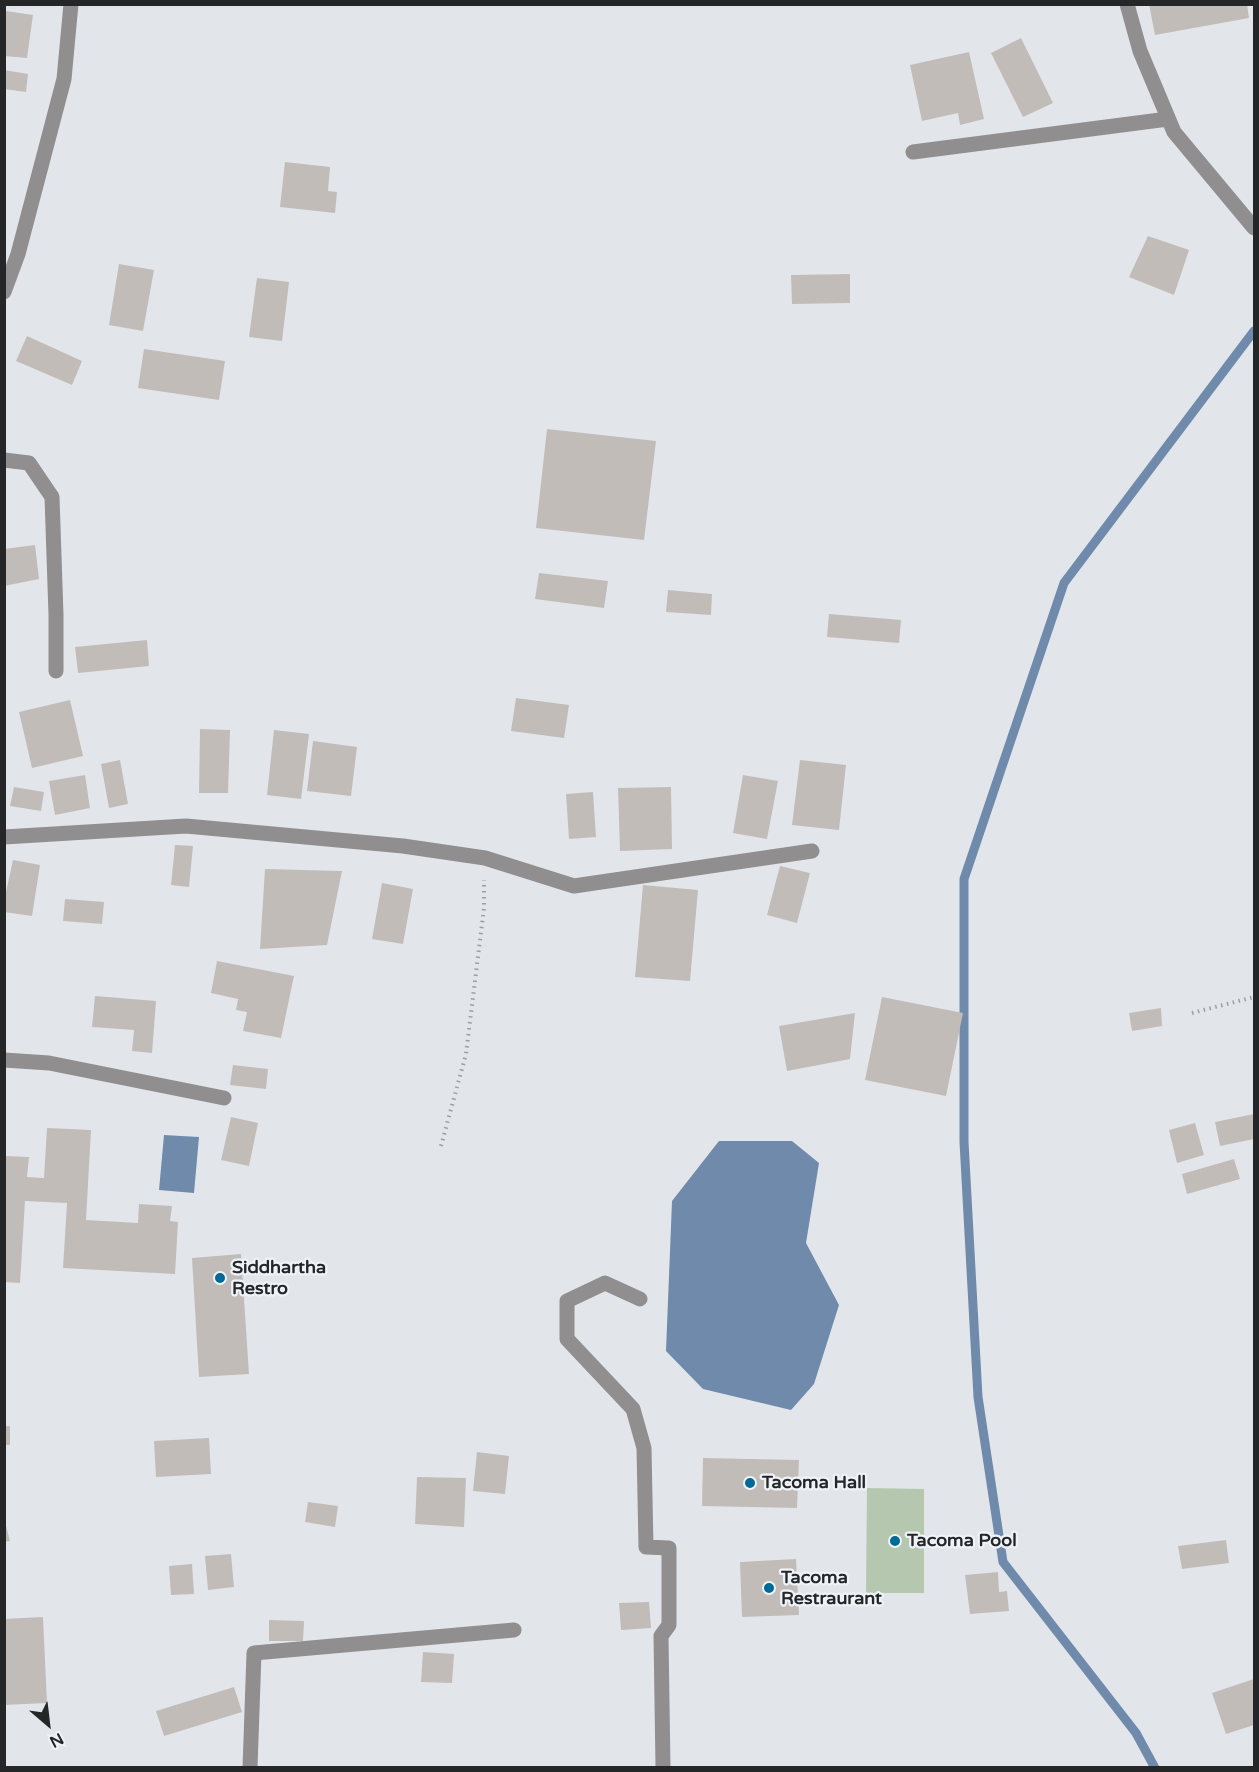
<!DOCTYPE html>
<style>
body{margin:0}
#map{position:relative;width:1259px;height:1772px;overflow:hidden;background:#e2e6eb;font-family:"Varela Round",sans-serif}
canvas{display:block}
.frame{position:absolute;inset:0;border:6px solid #242628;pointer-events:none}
.north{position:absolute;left:18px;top:1694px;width:60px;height:60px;-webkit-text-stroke:4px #eff3f8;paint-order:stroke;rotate:152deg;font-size:16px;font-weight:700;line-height:24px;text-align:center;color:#242628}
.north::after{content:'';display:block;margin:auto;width:21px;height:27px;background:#242628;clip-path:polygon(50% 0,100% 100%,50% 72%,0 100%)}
</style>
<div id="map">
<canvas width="1259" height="1772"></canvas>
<div class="frame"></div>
<div class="north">N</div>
</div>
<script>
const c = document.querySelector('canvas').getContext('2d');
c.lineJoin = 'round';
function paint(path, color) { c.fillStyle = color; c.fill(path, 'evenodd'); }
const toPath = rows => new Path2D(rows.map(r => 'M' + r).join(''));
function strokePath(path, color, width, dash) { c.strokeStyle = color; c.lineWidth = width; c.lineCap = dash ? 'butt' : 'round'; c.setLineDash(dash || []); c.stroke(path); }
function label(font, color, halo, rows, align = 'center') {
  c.font = font + ' "Varela Round",sans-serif'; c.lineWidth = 4.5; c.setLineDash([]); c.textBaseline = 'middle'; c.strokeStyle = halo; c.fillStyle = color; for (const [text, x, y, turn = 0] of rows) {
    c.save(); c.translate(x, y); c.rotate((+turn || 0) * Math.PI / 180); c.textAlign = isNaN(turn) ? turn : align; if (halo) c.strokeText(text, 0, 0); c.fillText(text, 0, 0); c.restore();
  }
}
const green = toPath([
 [867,1488,924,1489,924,1593,866,1593]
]);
const water = toPath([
 [164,1135,199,1137,194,1193,159,1190],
 [719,1141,792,1141,819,1163,806,1243,839,1305,814,1384,791,1410,703,1389,666,1351,672,1201]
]);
const stream = toPath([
 [1155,1768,1136,1733,1003,1562,978,1397,964,1142,964,879,1064,583,1254,331]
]);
const building = toPath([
 [1149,4,1247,4,1249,18,1155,35],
 [6,11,33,15,27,58,4,56],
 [1021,38,1053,103,1023,117,991,53],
 [969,52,984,119,960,125,958,113,922,121,910,65],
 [4,70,28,74,26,92,4,89],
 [285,162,330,167,328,191,337,192,335,213,280,207],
 [1148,236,1189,250,1174,295,1129,277],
 [119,264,154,270,143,331,109,325],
 [850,274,850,303,792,304,791,275],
 [257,278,289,282,282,341,249,337],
 [27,336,82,361,72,385,16,361],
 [144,349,225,361,219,400,138,388],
 [547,429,656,441,644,540,536,528],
 [35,545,39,579,4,586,4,549],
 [539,573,608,581,604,608,535,599],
 [668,590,712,594,711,615,666,612],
 [829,614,901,620,899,643,827,637],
 [147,640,149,666,78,673,75,647],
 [516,698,569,705,564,738,511,731],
 [70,700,83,756,32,768,19,712],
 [200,729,230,730,228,793,199,793],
 [274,730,309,734,301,799,267,795],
 [313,741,357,747,351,796,307,791],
 [120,760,128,804,109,808,101,764],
 [800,760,846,765,839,830,792,825],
 [85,775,90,808,55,815,49,781],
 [743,775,778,781,767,839,733,833],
 [14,787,44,792,41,811,10,806],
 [671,787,672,849,620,851,618,788],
 [593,792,596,837,569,839,566,794],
 [175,845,193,846,189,887,171,885],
 [13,860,40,865,32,916,4,912,4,901],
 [780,866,810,873,797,923,767,915],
 [265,869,342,871,327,945,260,949],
 [382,883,413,889,403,944,372,939],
 [643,885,698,890,690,981,635,977],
 [65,899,104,902,102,924,63,921],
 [217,961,294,976,281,1038,243,1031,247,1012,236,1010,238,999,211,993],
 [95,996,156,1001,152,1053,132,1051,134,1030,92,1027],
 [882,997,963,1013,946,1096,865,1080],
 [1161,1008,1162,1026,1132,1031,1129,1013],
 [855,1013,850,1059,787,1071,779,1026],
 [233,1065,268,1069,266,1089,230,1085],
 [1254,1114,1254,1139,1220,1146,1215,1122],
 [231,1117,258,1123,249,1166,221,1160],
 [1195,1123,1204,1155,1177,1163,1169,1130],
 [47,1128,91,1130,86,1220,138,1223,139,1204,172,1206,170,1221,178,1222,175,1274,63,1268,67,1203,25,1201,20,1283,4,1282,4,1156,29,1157,27,1177,44,1178],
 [1234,1159,1240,1179,1187,1194,1182,1174],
 [241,1254,249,1374,199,1377,192,1258],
 [4,1426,10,1426,10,1445,4,1445],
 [209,1438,211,1474,156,1477,154,1441],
 [477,1452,509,1456,505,1494,473,1491],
 [703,1458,799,1460,797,1508,702,1506],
 [417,1477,466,1478,464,1527,415,1524],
 [308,1502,338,1506,335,1527,305,1522],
 [4,1518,10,1541,4,1542],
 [1226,1540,1229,1563,1182,1569,1178,1546],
 [231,1554,234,1587,208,1590,205,1556],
 [796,1559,799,1615,742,1617,740,1562],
 [192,1564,194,1594,171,1595,169,1566],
 [998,1572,999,1592,1007,1591,1009,1611,970,1614,965,1575],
 [649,1602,651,1628,621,1630,619,1603],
 [43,1617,47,1703,4,1705,4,1619],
 [269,1620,304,1621,303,1641,269,1641],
 [423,1652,454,1654,452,1683,421,1682],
 [1254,1679,1254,1725,1226,1734,1212,1693],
 [234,1687,242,1712,164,1736,156,1711]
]);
const path = toPath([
 [1192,1013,1254,997],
 [441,1146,466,1054,484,908,484,880]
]);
const minor = toPath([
 [1127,4,1140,51,1174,132,1254,228],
 [913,152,1168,119],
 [4,292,18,254,64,79,71,4],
 [4,460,29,463,52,497,56,615,56,671],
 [4,837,186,826,403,846,485,858,574,886,812,851],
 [4,1060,49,1063,224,1098],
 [640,1299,605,1283,567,1301,567,1339,633,1409,644,1448,646,1547,669,1548,669,1625,661,1636,663,1768],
 [250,1768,254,1653,514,1630]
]);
const markers = [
 [220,1278,6,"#006a97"],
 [750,1483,6,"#006a97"],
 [895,1541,6,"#006a97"],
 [769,1588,6,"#006a97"]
];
const poiNames = [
 ["Siddhartha",232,1268],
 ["Restro",232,1289],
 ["Tacoma Hall",762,1483],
 ["Tacoma Pool",907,1541],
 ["Tacoma",781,1578],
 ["Restraurant",781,1599]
];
paint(green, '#b5c7ae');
paint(water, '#6f8aab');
strokePath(stream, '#6f8aab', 9);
paint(building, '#c2bcb9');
strokePath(path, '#9b9ea2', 4, [1.5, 4.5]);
strokePath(minor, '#918e8f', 15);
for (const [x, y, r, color] of markers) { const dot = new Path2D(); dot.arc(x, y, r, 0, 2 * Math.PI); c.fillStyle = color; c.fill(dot); strokePath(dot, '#eff3f8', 2); }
label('bold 18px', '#242628', '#eff3f8', poiNames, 'left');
</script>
